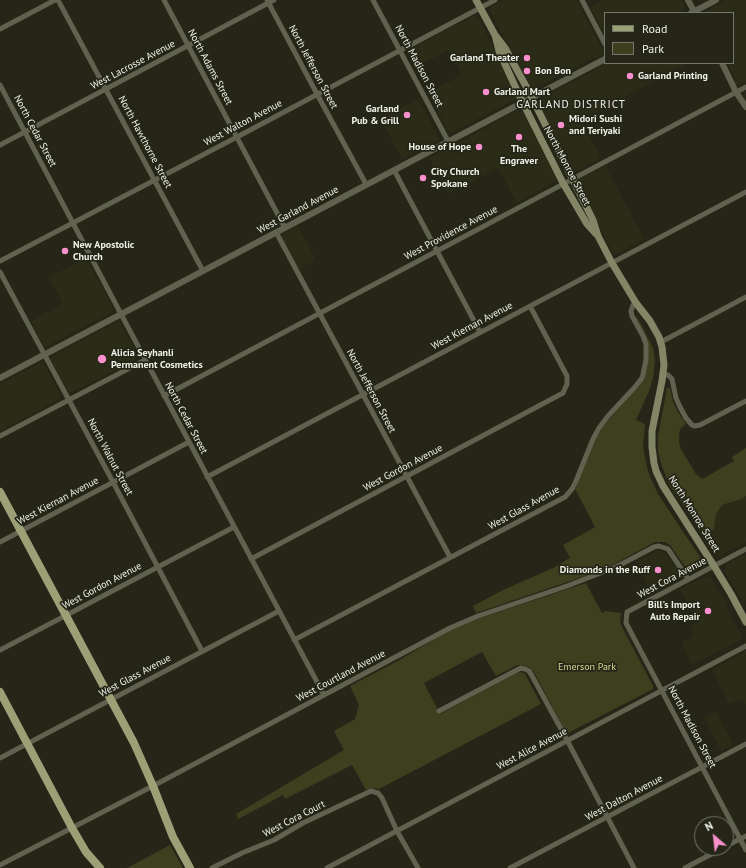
<!DOCTYPE html>
<style>
body{margin:0}
#map{position:relative;width:746px;height:868px;overflow:hidden;background:#252618;font-family:"PT Sans",sans-serif}
canvas{display:block}
.legend{position:absolute;left:604px;top:12px;width:130px;height:52px;box-sizing:border-box;background:#252618;border:1px solid #76776b;margin:0;padding:5px 7px;list-style:none;font-size:12px;color:#f0f1e7}
.legend li{display:flex;align-items:center;gap:8px;height:20px}
.legend b{width:20px;border:1px solid #76776b}
.north{position:absolute;left:694px;top:816px;width:40px;height:40px;box-sizing:border-box;background:#252618;border:1px solid #76776b;border-radius:50%;rotate:332deg;font-size:11px;font-weight:700;line-height:16px;text-align:center;color:#f0f1e7}
.north::after{content:'';display:block;margin:auto;width:14px;height:18px;background:#f890cc;clip-path:polygon(50% 0,100% 100%,50% 72%,0 100%)}
</style>
<div id="map">
<canvas width="746" height="868"></canvas>
<ul class="legend">
<li><b style="height:5px;background:#9ca077"></b>Road</li>
<li><b style="height:11px;background:#3d3f1f"></b>Park</li>
</ul>
<div class="north">N</div>
</div>
<script>
const c = document.querySelector('canvas').getContext('2d');
c.lineJoin = 'round';
function paint(path, color) { c.fillStyle = color; c.fill(path, 'evenodd'); }
const toPath = rows => new Path2D(rows.map(r => 'M' + r).join(''));
function strokePath(path, color, width, dash) { c.strokeStyle = color; c.lineWidth = width; c.lineCap = dash ? 'butt' : 'round'; c.setLineDash(dash || []); c.stroke(path); }
function label(font, color, halo, rows, align = 'center') {
  c.font = font + ' "PT Sans",sans-serif'; c.lineWidth = 3.5; c.setLineDash([]); c.textBaseline = 'middle'; c.strokeStyle = halo; c.fillStyle = color; for (const [text, x, y, turn = 0] of rows) {
    c.save(); c.translate(x, y); c.rotate((+turn || 0) * Math.PI / 180); c.textAlign = isNaN(turn) ? turn : align; if (halo) c.strokeText(text, 0, 0); c.fillText(text, 0, 0); c.restore();
  }
}
const built = toPath([
 [503,0,576,0,604,52,603,54,598,58,592,58,536,88,533,88,530,86,490,11,491,7,493,6],
 [604,0,681,0,685,8,683,10,678,13,605,13,605,36,590,7],
 [727,0,746,0,746,81,737,86,735,83,736,80,727,63,733,63,733,13,703,13],
 [474,16,479,19,503,67,515,93,516,97,514,100,452,132,450,133,448,131,428,93,462,75,449,50,414,68,407,53,408,50],
 [605,62,605,63,688,63,581,120,601,158,576,171,573,171,571,170,538,103,538,101,540,99,599,68,601,64],
 [418,99,439,138,437,141,402,159,381,119],
 [517,111,520,111,524,113,556,177,556,181,517,203,498,168,448,194,429,158],
 [605,165,644,239,614,255,579,185,579,181,581,178],
 [298,226,316,260,298,269,282,239,282,236,283,234],
 [86,258,113,308,113,311,47,346,44,346,31,321,63,304,49,277],
 [117,322,120,322,121,324,137,354,137,356,136,359,73,392,68,391,51,360,51,357],
 [40,363,44,364,60,395,60,398,58,400,0,431,0,384],
 [746,496,746,542,720,555,715,555,701,537,714,529,716,514,722,505,741,499],
 [658,550,662,551,666,554,680,575,680,577,678,580,652,593,635,562],
 [746,554,746,600,743,602,726,574,725,569,726,565,729,563],
 [705,577,709,577,713,581,727,604,727,608,743,638,741,640,692,665,681,643,694,636,689,627,698,622,680,589],
 [746,651,746,705,742,698,729,704,712,670,743,653],
 [716,711,733,744,721,751,704,718]
]);
const green = toPath([
 [636,316,641,324,653,348,655,360,653,378,649,391,636,420,645,424,643,447,647,467,650,477,658,494,700,557,700,561,698,563,699,564,697,568,691,571,688,571,670,545,665,542,655,542,649,545,629,556,613,565,588,575,476,613,473,606,503,590,553,568,570,558,563,545,595,527,575,489,597,436,605,424,640,385,648,348,635,317],
 [667,388,670,388,673,402,678,412,686,424,681,428,679,434,679,442,681,449,696,474,702,479,734,461,732,457,746,448,746,496,741,499,722,505,716,514,714,529,704,535,670,486,663,469,660,460,658,450,658,436],
 [586,583,602,613,606,611,621,613,620,619,621,625,653,686,653,689,568,733,565,731,534,672,530,668,524,665,518,665,496,676,482,652,424,683,440,714,517,673,521,672,525,674,541,704,379,789,374,788,366,790,352,765,285,799,283,795,238,819,236,814,344,750,334,731,355,719,359,705,350,686,396,662,452,629,480,618],
 [170,845,183,868,127,868]
]);
const minor = toPath([
 [58,0,203,271],
 [164,0,285,228],
 [267,0,317,94,366,184],
 [373,0,448,141],
 [582,0,605,44],
 [0,29,55,0],
 [0,85,121,314,324,695],
 [0,145,274,0],
 [394,170,480,332],
 [276,232,450,557],
 [0,261,237,137,495,0],
 [0,272,113,482,202,651],
 [661,342,746,297],
 [663,374,668,375,672,379,676,398,680,407,686,418,692,425,694,426,700,425,746,401],
 [164,396,746,87],
 [0,436,145,360],
 [207,477,746,192],
 [0,542,189,442],
 [746,549,627,612,626,623,746,850],
 [251,559,563,393,567,384,567,376,530,306],
 [294,640,565,497,572,489,576,481,593,439,599,428,608,416,635,387,642,378,643,374,646,360,646,344,643,336,632,316,631,311,633,305,636,303],
 [0,650,234,527],
 [439,711,517,670,521,668,525,669,529,671,531,674,567,740,634,868],
 [0,758,279,611],
 [726,846,746,836],
 [0,865,153,786,450,628,478,616,567,586,616,567,654,547,659,546,668,549,688,579],
 [212,868,242,853,274,840,303,823,371,791,378,793,382,798,397,831,418,868],
 [327,868,746,646],
 [510,868,746,744],
 [685,868,723,848]
]);
const tertiary = toPath([
 [688,0,695,13],
 [691,13,716,0],
 [722,63,736,92,746,107],
 [0,378,605,59]
]);
const secondary = toPath([
 [476,0,495,35,499,51,519,95,563,183,587,224,596,234],
 [495,35,505,48,528,90,593,220,598,236,612,263,636,303,650,321,659,337,662,347,664,365,662,381,652,431,652,447,654,463,656,471,663,486,684,519,714,566,731,594,746,622]
]);
const primary = toPath([
 [0,492,134,743,153,786,173,837,190,868],
 [0,692,72,828,86,852,100,868]
]);
const markers = [
 [527,58,4,"#f890cc"],
 [527,71,4,"#f890cc"],
 [630,76,4,"#f890cc"],
 [486,92,4,"#f890cc"],
 [407,115,4,"#f890cc"],
 [561,125,4,"#f890cc"],
 [519,137,4,"#f890cc"],
 [479,147,4,"#f890cc"],
 [423,178,4,"#f890cc"],
 [65,251,4,"#f890cc"],
 [102,359,5,"#f890cc"],
 [658,570,4,"#f890cc"],
 [708,611,4,"#f890cc"]
];
const poiNames = [
 ["Garland Theater",519,58,"right"],
 ["Bon Bon",535,71],
 ["Garland Printing",638,76],
 ["Garland Mart",494,92],
 ["Garland",399,109,"right"],
 ["Pub & Grill",399,121,"right"],
 ["Midori Sushi",569,119],
 ["and Teriyaki",569,131],
 ["House of Hope",471,147,"right"],
 ["The",519,149,"center"],
 ["Engraver",519,161,"center"],
 ["City Church",431,172],
 ["Spokane",431,184],
 ["New Apostolic",73,245],
 ["Church",73,257],
 ["Alicia Seyhanli",111,353],
 ["Permanent Cosmetics",111,365],
 ["Diamonds in the Ruff",650,570,"right"],
 ["Bill's Import",700,605,"right"],
 ["Auto Repair",700,617,"right"]
];
const streetNames = [
 ["West Lacrosse Avenue",133,65,-28],
 ["North Madison Street",419,66,62],
 ["North Adams Street",210,67,62],
 ["North Jefferson Street",313,67,62],
 ["West Walton Avenue",243,123,-28],
 ["North Cedar Street",35,131,62],
 ["North Hawthorne Street",145,142,62],
 ["North Monroe Street",567,166,62],
 ["West Garland Avenue",298,210,-28],
 ["West Providence Avenue",451,233,-28],
 ["West Kiernan Avenue",472,326,-28],
 ["North Jefferson Street",371,391,62],
 ["North Cedar Street",186,418,62],
 ["North Walnut Street",110,457,62],
 ["West Gordon Avenue",403,468,-28],
 ["West Kiernan Avenue",58,501,-28],
 ["West Glass Avenue",524,508,-29],
 ["North Monroe Street",694,514,58],
 ["West Cora Avenue",672,578,-28],
 ["West Gordon Avenue",102,586,-28],
 ["West Glass Avenue",135,676,-28],
 ["West Courtland Avenue",341,676,-28],
 ["North Madison Street",692,727,62],
 ["West Alice Avenue",532,749,-28],
 ["West Dalton Avenue",624,798,-28],
 ["West Cora Court",294,819,-27]
];
const parkNames = [
 ["Emerson Park",587,667]
];
const neighbourhoodNames = [
 ["GARLAND DISTRICT",571,105]
];
paint(built, '#2b2c17');
paint(green, '#3d3f1f');
strokePath(minor, '#60624f', 5);
strokePath(tertiary, '#60624f', 6);
strokePath(secondary, '#828566', 7);
strokePath(primary, '#9ca077', 8);
for (const [x, y, r, color] of markers) { const dot = new Path2D(); dot.arc(x, y, r, 0, 2 * Math.PI); c.fillStyle = color; c.fill(dot); strokePath(dot, '#252618', 1.5); }
label('bold 10px', '#f0f1e7', '#252618', poiNames, 'left');
label('10px', '#f0f1e7', '#252618', streetNames);
label('10px', '#d5db91', '#252618', parkNames);
c.letterSpacing = '1px';
label('11px', '#f0f1e7', '#252618', neighbourhoodNames);
c.letterSpacing = '0px';
</script>
